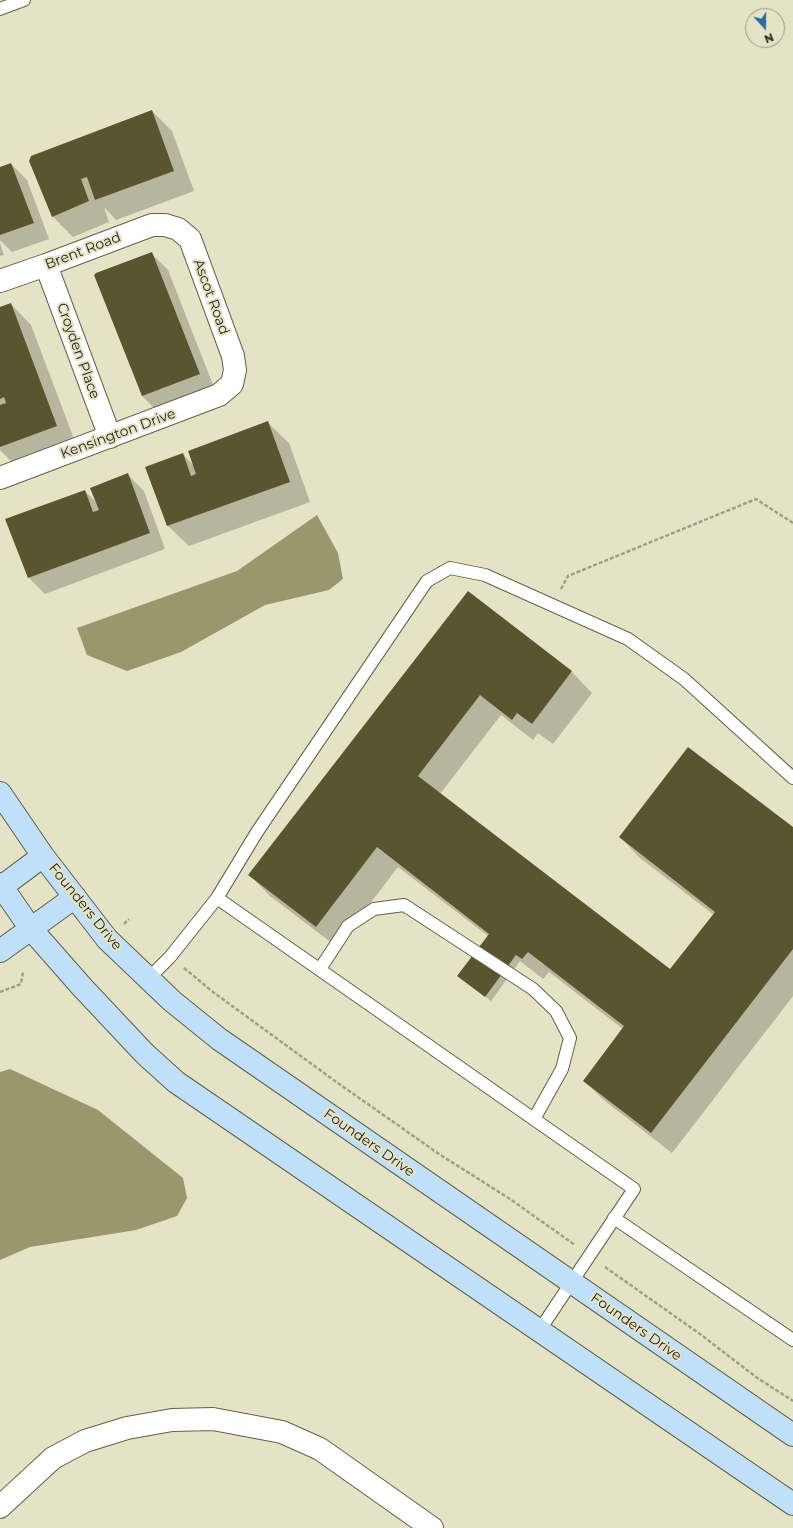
<!DOCTYPE html>
<style>
body{margin:0}
#map{position:relative;width:793px;height:1528px;overflow:hidden;background:#e4e3c6;font-family:Montserrat,sans-serif}
canvas{display:block}
.north{position:absolute;left:745px;top:8px;width:40px;height:40px;box-sizing:border-box;background:#e4e3c6;border:1px solid #989782;border-radius:50%;rotate:159deg;font-size:11px;font-weight:700;line-height:16px;text-align:center;color:#26261b}
.north::after{content:'';display:block;margin:auto;width:14px;height:18px;background:#2a6ca2;clip-path:polygon(50% 0,100% 100%,50% 72%,0 100%)}
</style>
<div id="map">
<canvas width="793" height="1528"></canvas>
<div class="north">N</div>
</div>
<script>
const c = document.querySelector('canvas').getContext('2d');
c.lineJoin = 'round';
function paint(path, color) { c.fillStyle = color; c.fill(path, 'evenodd'); }
const toPath = rows => new Path2D(rows.map(r => 'M' + r).join(''));
function strokePath(path, color, width, dash) { c.strokeStyle = color; c.lineWidth = width; c.lineCap = dash ? 'butt' : 'round'; c.setLineDash(dash || []); c.stroke(path); }
function label(font, color, halo, rows, align = 'center') {
  c.font = font + ' Montserrat,sans-serif'; c.lineWidth = 4; c.setLineDash([]); c.textBaseline = 'middle'; c.strokeStyle = halo; c.fillStyle = color; for (const [text, x, y, turn = 0] of rows) {
    c.save(); c.translate(x, y); c.rotate((+turn || 0) * Math.PI / 180); c.textAlign = isNaN(turn) ? turn : align; if (halo) c.strokeText(text, 0, 0); c.fillText(text, 0, 0); c.restore();
  }
}
const water = toPath([
 [317,515,338,553,343,579,329,590,265,605,181,652,127,671,87,655,77,628,237,571],
 [10,1069,98,1110,183,1178,187,1198,177,1216,136,1230,30,1247,0,1260,0,1072]
]);
const shadow = toPath([
 [152,111,172,131,194,191,116,220,104,207,109,222,73,237,52,216,31,157],
 [11,164,27,180,49,239,12,252,0,240,0,168],
 [0,243,4,255,0,256],
 [152,254,168,270,215,390,158,412,142,396],
 [11,304,31,325,77,447,18,468,0,450,0,308],
 [268,423,289,443,310,502,189,546,168,526,146,468,183,454,195,467],
 [128,475,144,491,165,549,45,594,29,578,85,491,98,504],
 [468,593,572,672,592,693,553,744,538,733,533,740,501,715,440,794,671,971,714,915,640,858,620,837,793,829,793,996,672,1153,605,1101,584,1081,623,1029,549,972,543,979,520,961,491,1001,458,976,488,936,398,867,337,947,270,896,250,875]
]);
const building = toPath([
 [152,110,174,171,95,200,87,177,81,179,89,201,52,217,29,161,31,156],
 [11,163,34,223,0,235,0,167],
 [152,252,200,374,142,396,94,275,96,273],
 [11,303,57,426,0,447,0,405,6,403,4,397,0,399,0,307],
 [268,421,290,482,167,526,145,467,183,453,191,476,196,474,188,451],
 [128,473,150,533,28,578,5,519,85,490,93,512,99,510,90,488],
 [468,591,572,671,532,724,517,713,512,720,480,695,418,776,670,969,715,912,619,837,688,747,793,827,793,949,651,1133,583,1081,624,1026,528,952,522,959,516,955,485,997,457,976,489,934,377,847,316,927,248,875]
]);
const path = toPath([
 [561,589,568,576,756,499,793,523],
 [124,924,129,919],
 [184,968,213,992,335,1081,439,1154,510,1199,575,1245],
 [0,992,21,984,23,972],
 [605,1267,700,1334,756,1377,793,1401]
]);
const lane = toPath([
 [0,9,24,0],
 [217,898,634,1189,539,1331],
 [320,969,348,926,374,909,404,905,533,989,556,1011,570,1038,562,1069,534,1119],
 [149,978,170,957,217,898,257,832,427,581,450,568,485,575,628,639,684,679,793,778],
 [614,1218,793,1340]
]);
const street = toPath([
 [46,265,110,437],
 [0,281,46,265,152,225,165,225,178,229,190,239,233,356,235,370,232,384,219,395,0,478],
 [0,1507,53,1458,85,1441,127,1428,172,1420,213,1419,282,1432,320,1449,432,1528]
]);
const secondary = toPath([
 [0,793,43,856,107,939,172,1001,219,1039,793,1435],
 [0,884,31,929,82,987,145,1054,176,1082,793,1504],
 [0,888,43,856],
 [0,951,75,897]
]);
const streetNames = [
 ["Brent Road",83,251,-21],
 ["Ascot Road",211,297,70],
 ["Croyden Place",78,351,70],
 ["Kensington Drive",118,434,-20],
 ["Founders Drive",85,907,51],
 ["Founders Drive",369,1143,35],
 ["Founders Drive",636,1327,35]
];
paint(water, '#9a976d');
paint(shadow, '#0003');
paint(building, '#59562f');
strokePath(lane, '#636148', 14);
strokePath(street, '#636148', 24);
strokePath(secondary, '#636148', 24);
strokePath(path, '#a0a089', 2.5, [4, 2]);
strokePath(lane, '#fff', 12);
strokePath(street, '#fff', 22);
strokePath(secondary, '#bfe0f8', 22);
label('14px', '#26261b', '#e4e3c6', streetNames);
</script>
